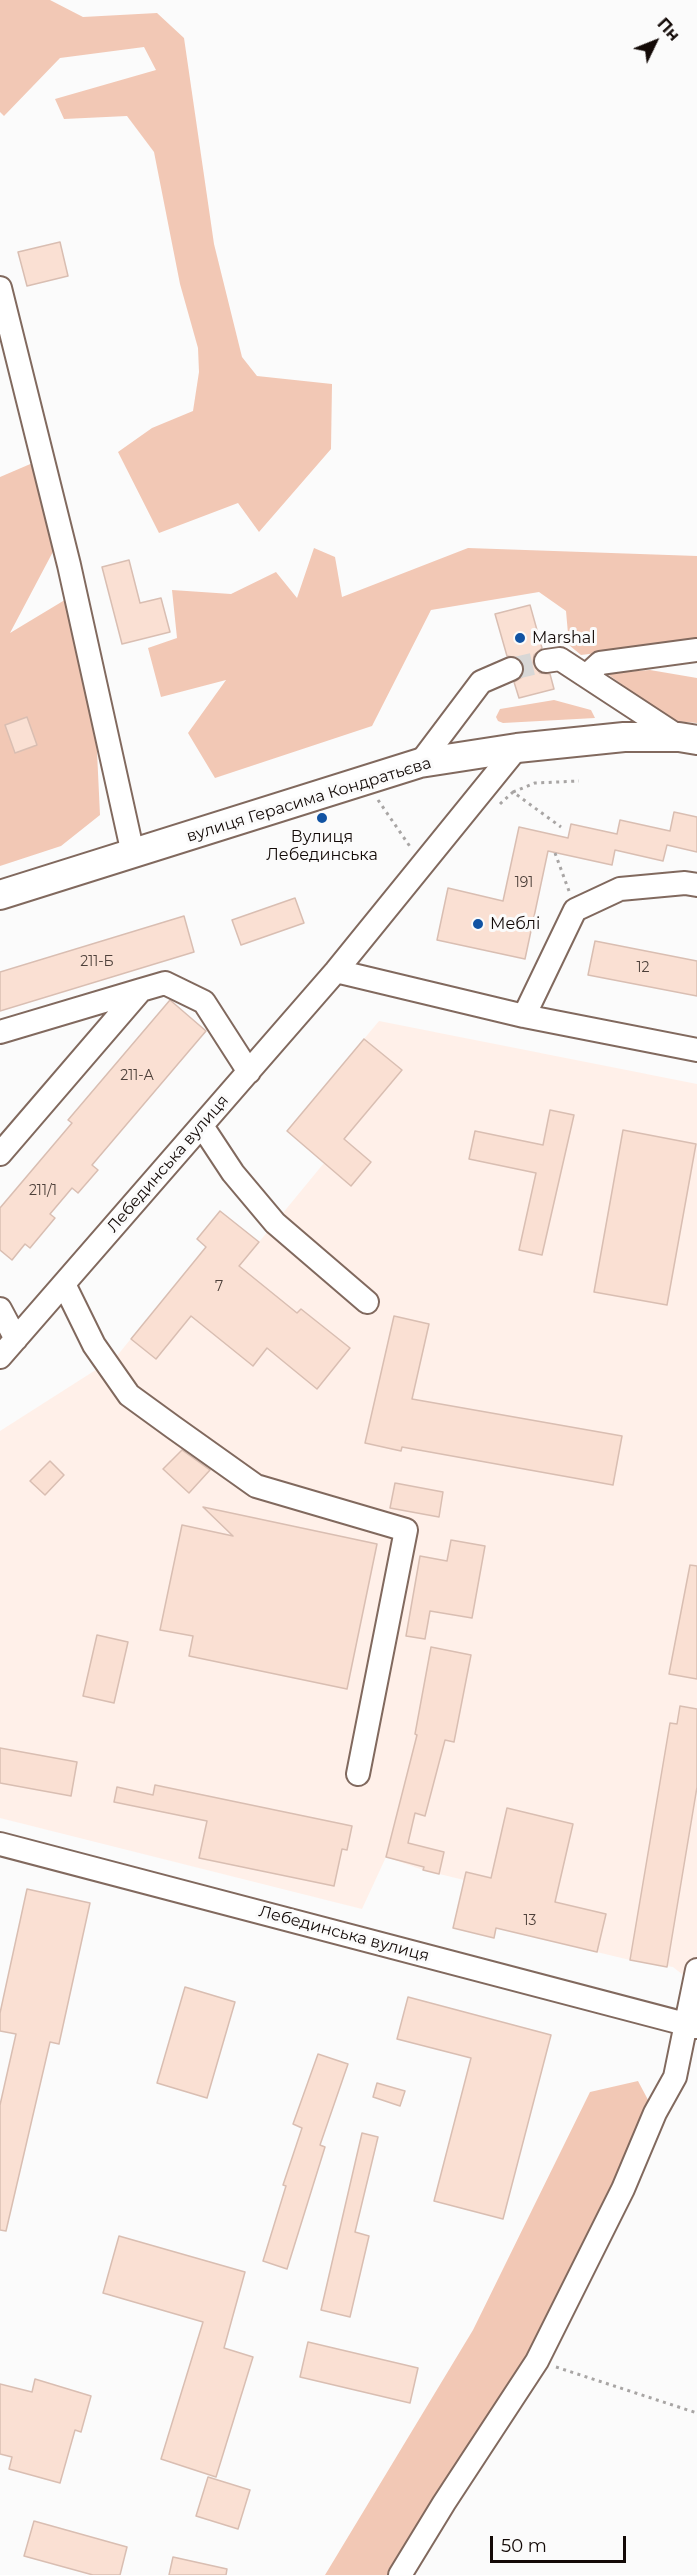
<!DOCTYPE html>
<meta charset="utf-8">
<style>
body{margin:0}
#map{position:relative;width:697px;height:2575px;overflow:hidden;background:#fbfbfb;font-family:Montserrat,sans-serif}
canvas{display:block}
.north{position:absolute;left:625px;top:12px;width:60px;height:60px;-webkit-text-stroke:4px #fbfbfb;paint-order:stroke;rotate:47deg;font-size:16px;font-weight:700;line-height:24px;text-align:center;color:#130a07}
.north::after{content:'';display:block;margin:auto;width:21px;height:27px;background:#130a07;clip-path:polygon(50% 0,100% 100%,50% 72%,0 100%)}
.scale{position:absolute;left:490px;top:2536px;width:136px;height:27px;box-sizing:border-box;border:3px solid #130a07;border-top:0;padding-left:8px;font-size:18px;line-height:21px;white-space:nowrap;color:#130a07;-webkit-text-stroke:4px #fbfbfb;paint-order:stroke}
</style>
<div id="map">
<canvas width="697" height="2575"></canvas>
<div class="north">Пн</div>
<div class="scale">50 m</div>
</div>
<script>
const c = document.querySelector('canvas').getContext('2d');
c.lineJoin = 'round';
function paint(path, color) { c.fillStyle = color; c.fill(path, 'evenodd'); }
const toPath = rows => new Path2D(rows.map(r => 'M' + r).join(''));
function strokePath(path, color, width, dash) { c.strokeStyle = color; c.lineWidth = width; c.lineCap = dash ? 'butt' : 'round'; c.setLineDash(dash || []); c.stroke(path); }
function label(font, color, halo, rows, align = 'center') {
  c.font = font + ' Montserrat,sans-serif'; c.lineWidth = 6; c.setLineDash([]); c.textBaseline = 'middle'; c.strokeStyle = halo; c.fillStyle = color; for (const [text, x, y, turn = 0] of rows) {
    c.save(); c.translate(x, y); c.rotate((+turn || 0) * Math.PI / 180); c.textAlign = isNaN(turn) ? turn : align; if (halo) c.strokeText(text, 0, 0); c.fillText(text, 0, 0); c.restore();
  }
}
const built = toPath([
 [379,1021,697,1084,697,1986,673,1967,630,1960,497,1928,494,1938,453,1928,464,1880,423,1870,386,1857,362,1909,0,1818,0,1431,116,1357,206,1247,197,1239,220,1211,259,1242,324,1163,287,1131]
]);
const green = toPath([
 [0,0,50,0,83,17,157,13,184,38,214,244,242,357,257,376,332,384,331,449,259,532,238,503,159,533,118,452,152,428,193,411,199,372,198,348,180,284,154,152,127,116,64,119,55,99,156,70,144,47,60,58,4,116,0,112],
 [35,462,56,546,10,633,78,592,93,667,100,815,61,846,0,866,0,477],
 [314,548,335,557,342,597,468,548,697,556,697,641,581,655,569,645,566,611,539,592,431,610,372,726,215,778,188,733,226,680,161,697,148,648,177,638,172,590,231,594,276,572,297,598],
 [650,670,697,678,697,723,673,721,606,673],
 [554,700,591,710,595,718,503,723,498,721,496,717,500,709],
 [638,2081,655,2113,537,2361,400,2575,325,2575,473,2330,590,2092]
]);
const building = toPath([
 [60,242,68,276,27,286,18,252,60,242],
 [129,560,140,603,161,598,170,632,122,644,102,567,129,560],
 [530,605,542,648,534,655,533,663,540,673,550,674,554,689,519,698,514,682,522,677,524,664,519,658,507,656,495,614,530,605],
 [27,717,37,745,15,753,5,725,27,717],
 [674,812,697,817,697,852,667,845,663,861,615,850,612,865,548,851,525,959,437,940,448,888,503,901,519,827,568,838,571,824,617,834,620,820,670,831,674,812],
 [295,898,304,923,241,945,232,920,295,898],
 [184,916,194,952,0,1011,0,972,184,916],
 [595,941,697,961,697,996,588,975,595,941],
 [170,1000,206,1031,92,1165,98,1170,78,1193,72,1188,50,1214,55,1218,30,1248,25,1244,12,1260,0,1250,0,1208,72,1123,68,1120,170,1000],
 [364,1039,402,1070,344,1139,371,1162,351,1186,287,1131,364,1039],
 [550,1110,574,1115,542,1255,519,1250,536,1173,469,1159,475,1131,543,1145,550,1110],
 [623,1130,696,1144,667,1305,594,1292,623,1130],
 [220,1211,259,1242,239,1266,297,1313,301,1309,350,1348,317,1389,267,1348,253,1366,191,1316,156,1359,131,1339,206,1247,197,1239,220,1211],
 [394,1316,429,1324,412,1399,622,1436,613,1485,402,1447,401,1451,365,1443,394,1316],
 [182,1450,210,1470,189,1493,163,1469,182,1450],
 [50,1461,64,1475,45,1495,30,1481,50,1461],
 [395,1483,443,1492,439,1517,390,1508,395,1483],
 [203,1507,377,1544,347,1689,189,1656,193,1636,160,1630,182,1525,233,1536,203,1507],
 [451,1540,485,1546,472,1618,430,1611,425,1639,406,1636,420,1556,447,1561,451,1540],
 [690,1565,697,1566,697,1679,669,1674,690,1565],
 [97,1635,128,1642,114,1703,83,1696,97,1635],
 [431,1647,471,1655,454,1742,445,1740,425,1816,415,1813,408,1843,444,1852,439,1874,423,1870,424,1867,386,1857,417,1735,415,1734,431,1647],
 [680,1706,697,1709,697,1787,667,1967,630,1960,670,1723,677,1724,680,1706],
 [0,1748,77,1762,71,1796,0,1783,0,1748],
 [155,1785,352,1826,347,1850,342,1849,334,1886,199,1858,207,1821,114,1802,117,1787,153,1795,155,1785],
 [507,1808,573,1824,555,1902,606,1914,597,1952,496,1928,494,1938,453,1928,466,1872,491,1878,507,1808],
 [27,1889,90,1903,59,2044,50,2042,6,2231,0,2230,0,2105,16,2034,0,2031,0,2013,27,1889],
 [185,1987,235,2002,207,2098,157,2083,185,1987],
 [408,1997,551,2035,503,2219,434,2201,471,2058,397,2039,408,1997],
 [318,2054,348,2064,320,2145,325,2147,287,2269,263,2261,286,2186,283,2185,302,2128,293,2124,318,2054],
 [377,2083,405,2091,400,2106,373,2097,377,2083],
 [362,2133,378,2137,355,2232,369,2236,350,2317,321,2310,362,2133],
 [119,2236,245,2272,224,2348,253,2357,216,2477,161,2459,203,2322,103,2293,119,2236],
 [308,2342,418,2368,410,2403,300,2377,308,2342],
 [35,2379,91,2396,81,2432,75,2430,60,2483,9,2469,12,2457,0,2454,0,2384,32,2392,35,2379],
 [208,2477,250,2490,238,2529,196,2516,208,2477],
 [34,2521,127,2547,120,2575,93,2575,24,2556,34,2521],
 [173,2557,227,2569,226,2575,169,2575,173,2557]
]);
const minorTunnel = toPath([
 [511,669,546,661]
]);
const path = toPath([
 [513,792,535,783,579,781],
 [378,800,411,848],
 [500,804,513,792,561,827],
 [555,853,569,891],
 [556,2367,697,2413]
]);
const minor = toPath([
 [0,288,69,565,133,854],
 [546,661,560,659,679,737],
 [587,675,600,663,697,650],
 [420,763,481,682,511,669],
 [336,971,524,1016,697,1050],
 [524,1016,575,910,620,889,685,883,697,885],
 [0,1032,141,990],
 [202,1126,233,1173,275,1223,367,1302],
 [0,1154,141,990,165,983,204,1002,249,1072],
 [64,1284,94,1345,129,1395,173,1427,256,1486,406,1530,358,1774],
 [0,1309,16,1339],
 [0,1357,336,971,517,748],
 [0,1844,697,2027],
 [400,2575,444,2503,537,2361,623,2189,655,2113,675,2077,697,1970]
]);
const major = toPath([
 [0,895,420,763,517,748,624,737,679,737,697,740]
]);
const markers = [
 [520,638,6,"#1153a3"],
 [322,818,6,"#1153a3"],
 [478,924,6,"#1153a3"]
];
const numberNames = [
 ["191",524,883],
 ["211-Б",97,962],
 ["12",643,968],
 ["211-А",137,1076],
 ["211/1",43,1191],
 ["7",219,1287],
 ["13",530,1921]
];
const poiNames = [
 ["Marshal",532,638],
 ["Вулиця",322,837,"center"],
 ["Лебединська",322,855,"center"],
 ["Меблі",490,924]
];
const streetNames = [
 ["вулиця Герасима Кондратьєва",309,800,-17],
 ["Лебединська вулиця",168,1164,-49],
 ["Лебединська вулиця",344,1934,15]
];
paint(built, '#fff0e9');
paint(green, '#f2c8b5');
paint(building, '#fae0d3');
strokePath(building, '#d9beb2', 1.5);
strokePath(minorTunnel, '#d8d7d6', 22, [22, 11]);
strokePath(minor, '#81695e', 26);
strokePath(major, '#81695e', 32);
strokePath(path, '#a8a5a4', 3, [3, 4.5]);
strokePath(minor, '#fff', 22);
strokePath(major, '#fff', 28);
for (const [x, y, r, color] of markers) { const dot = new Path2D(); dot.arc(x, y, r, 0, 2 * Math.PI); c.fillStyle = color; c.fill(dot); strokePath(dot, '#fbfbfb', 2); }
label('14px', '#4d403a', null, numberNames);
label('16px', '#130a07', '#fbfbfb', poiNames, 'left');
label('16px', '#130a07', '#fbfbfb', streetNames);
</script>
